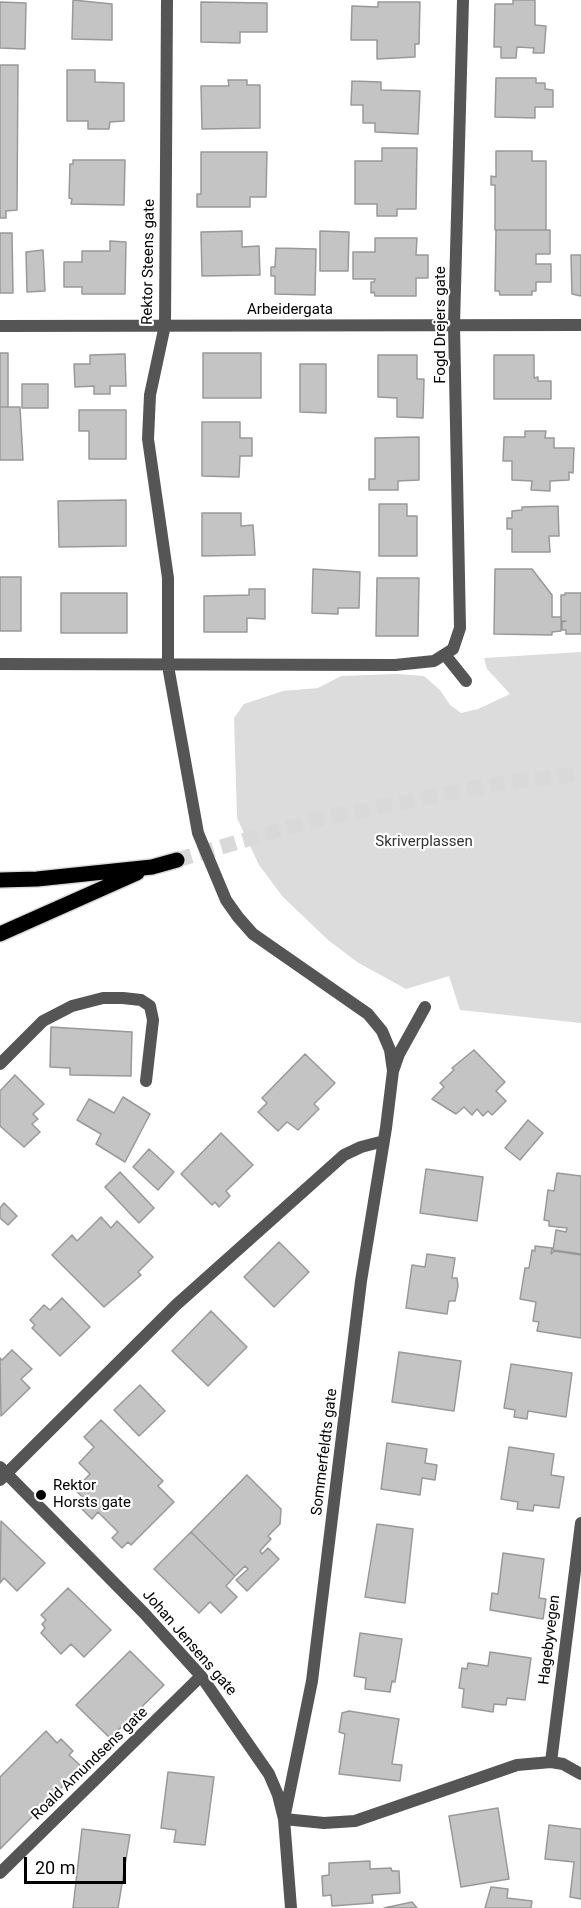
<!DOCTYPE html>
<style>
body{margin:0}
#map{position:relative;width:581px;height:1908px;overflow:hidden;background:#fff;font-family:Roboto,sans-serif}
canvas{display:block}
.scale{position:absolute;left:24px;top:1857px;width:102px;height:27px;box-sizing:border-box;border:3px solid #000;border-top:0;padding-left:8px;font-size:18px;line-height:21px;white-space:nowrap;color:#000;-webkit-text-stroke:4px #fff;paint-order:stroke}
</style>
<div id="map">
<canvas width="581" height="1908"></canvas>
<div class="scale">20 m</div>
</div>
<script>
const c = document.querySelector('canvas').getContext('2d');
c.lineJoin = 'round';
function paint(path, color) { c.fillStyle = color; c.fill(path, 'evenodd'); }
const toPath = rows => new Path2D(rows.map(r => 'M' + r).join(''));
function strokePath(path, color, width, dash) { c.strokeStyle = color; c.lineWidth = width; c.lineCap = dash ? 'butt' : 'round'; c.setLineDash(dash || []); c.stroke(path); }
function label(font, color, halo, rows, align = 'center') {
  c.font = font + ' Roboto,sans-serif'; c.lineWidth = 4.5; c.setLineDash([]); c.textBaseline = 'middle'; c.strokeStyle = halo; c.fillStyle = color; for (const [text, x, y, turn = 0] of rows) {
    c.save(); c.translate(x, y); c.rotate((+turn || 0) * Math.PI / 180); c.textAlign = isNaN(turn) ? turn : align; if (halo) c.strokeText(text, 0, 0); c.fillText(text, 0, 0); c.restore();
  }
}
const green = toPath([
 [581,652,581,1023,460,1010,449,976,406,989,357,962,328,940,283,897,259,865,237,818,234,718,244,704,283,691,318,688,341,676,396,674,424,676,440,690,450,705,461,713,478,709,510,694,487,669,484,658]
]);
const building = toPath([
 [73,0,112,4,112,40,72,39,73,0],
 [513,0,535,0,535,25,546,26,544,53,533,53,534,48,517,47,516,58,501,58,501,47,494,47,495,4,513,4,513,0],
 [0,2,26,3,25,49,0,48,0,2],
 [201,2,267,3,267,32,240,32,240,43,201,42,201,2],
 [378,2,420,2,419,44,415,44,415,57,377,59,377,40,351,40,352,6,378,7,378,2],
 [0,65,18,65,17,210,6,211,6,218,0,218,0,65],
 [67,70,95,70,95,82,124,83,124,121,110,122,109,129,88,129,88,121,67,121,67,70],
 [496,78,536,78,536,83,545,83,545,89,553,90,553,107,535,107,535,118,495,117,496,78],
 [228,80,247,80,247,85,260,85,260,128,202,129,201,86,229,86,228,80],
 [352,81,381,82,381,90,420,91,418,134,375,132,375,123,363,123,363,105,351,105,352,81],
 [382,148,417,148,416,209,397,209,397,216,377,216,377,204,355,204,355,161,382,161,382,148],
 [496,151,532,151,532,161,546,161,546,230,495,230,495,185,491,185,491,176,496,177,496,151],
 [201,152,267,152,266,197,250,197,250,207,197,207,197,194,201,194,201,152],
 [73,160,125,160,124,205,71,204,72,199,69,198,70,164,73,164,73,160],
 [496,230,550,230,550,254,536,254,536,264,551,264,551,282,536,282,536,291,532,291,532,295,500,295,499,291,495,291,496,230],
 [242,231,242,247,259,246,260,275,202,276,201,232,242,231],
 [320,231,349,232,348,271,320,271,320,231],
 [0,233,12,233,13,293,0,293,0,233],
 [375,238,417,238,416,255,428,255,428,278,416,278,416,296,375,296,374,292,371,293,371,282,374,282,375,279,353,279,353,252,375,252,375,238],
 [110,241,126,242,125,294,82,294,82,287,64,287,64,262,82,262,82,251,110,251,110,241],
 [276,248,316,249,315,295,275,294,275,276,271,276,271,267,275,267,276,248],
 [43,250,45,291,27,292,26,252,43,250],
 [571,255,581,255,581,296,572,294,571,255],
 [0,353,8,353,8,407,0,407,0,353],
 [203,353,261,353,261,398,203,398,203,353],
 [125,354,126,386,110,386,110,394,94,394,94,386,75,387,74,364,90,364,90,355,125,354],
 [378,355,417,355,417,379,424,379,423,418,397,417,397,398,378,397,378,355],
 [494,355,534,355,534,378,538,377,538,381,551,381,551,399,494,399,494,355],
 [300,364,326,364,326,413,300,412,300,364],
 [22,384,48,384,48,408,22,408,22,384],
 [0,407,20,407,23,460,0,460,0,407],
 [79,410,126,410,126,459,89,459,89,431,79,431,79,410],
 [202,422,240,422,240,438,252,438,252,456,240,456,239,477,202,476,202,422],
 [525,431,546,431,545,438,554,438,554,448,574,448,573,473,569,472,569,480,550,481,550,491,531,490,532,481,512,480,512,461,503,461,504,437,525,437,525,431],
 [419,437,419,480,398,481,398,490,369,490,369,479,375,479,375,438,419,437],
 [126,500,126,546,59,547,58,501,126,500],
 [379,504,407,504,407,516,417,516,417,556,379,556,379,504],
 [558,506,559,536,549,536,550,552,512,552,512,529,507,529,507,518,512,518,512,511,522,510,522,507,558,506],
 [202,513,241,513,241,526,253,525,255,555,202,556,202,513],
 [313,569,360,572,359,608,338,608,338,614,312,613,313,569],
 [495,569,532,569,552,595,552,617,561,617,561,631,552,632,552,635,494,634,495,569],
 [0,577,21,577,21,631,0,631,0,577],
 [377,578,419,578,418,636,376,636,377,578],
 [249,589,265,589,265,619,247,618,247,632,204,632,204,596,249,595,249,589],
 [61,593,127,593,127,633,61,633,61,593],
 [565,593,581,593,581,634,566,634,566,630,562,630,562,622,566,621,561,621,561,595,565,595,565,593],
 [51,1027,132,1032,131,1076,70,1075,70,1068,50,1067,51,1027],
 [474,1050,505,1082,496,1091,506,1101,492,1115,488,1111,483,1116,477,1109,472,1115,464,1107,456,1114,432,1099,444,1087,440,1083,454,1070,452,1068,474,1050],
 [305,1054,335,1083,314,1104,319,1109,298,1130,287,1122,278,1131,258,1112,267,1103,262,1098,305,1054],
 [15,1075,44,1104,33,1114,38,1119,32,1124,40,1132,24,1147,0,1126,0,1091,15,1075],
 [123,1097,150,1114,125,1162,96,1144,101,1134,77,1120,89,1099,114,1113,123,1097],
 [528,1120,543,1133,520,1160,505,1148,528,1120],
 [221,1133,253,1165,226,1191,230,1196,219,1207,215,1202,212,1205,181,1174,221,1133],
 [149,1149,174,1172,158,1190,133,1167,149,1149],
 [426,1169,483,1177,477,1221,420,1213,426,1169],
 [120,1172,154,1208,139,1223,105,1187,120,1172],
 [557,1173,581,1176,581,1254,553,1250,556,1230,566,1232,567,1228,549,1226,549,1221,544,1220,548,1190,554,1191,557,1173],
 [4,1203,17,1216,8,1225,0,1218,0,1208,4,1203],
 [101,1217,111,1228,117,1221,153,1257,138,1272,141,1275,104,1307,52,1255,72,1235,77,1241,101,1217],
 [279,1242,309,1272,274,1307,244,1277,279,1242],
 [535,1246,552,1248,551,1254,554,1251,581,1255,581,1338,537,1331,539,1322,533,1321,536,1302,520,1299,525,1268,529,1268,532,1250,535,1251,535,1246],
 [427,1254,455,1258,452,1278,457,1278,458,1286,455,1301,449,1301,447,1314,406,1308,412,1265,425,1267,427,1254],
 [62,1298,90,1327,60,1356,32,1328,35,1325,30,1320,44,1305,50,1310,62,1298],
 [211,1311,247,1347,208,1386,172,1351,211,1311],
 [12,1350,32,1369,21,1379,30,1388,1,1416,0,1358,2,1360,12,1350],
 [399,1352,461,1361,454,1411,392,1402,399,1352],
 [511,1364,572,1373,566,1417,528,1411,527,1419,514,1417,515,1410,504,1408,511,1364],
 [140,1385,165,1411,139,1436,114,1410,140,1385],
 [101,1420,163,1481,158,1486,174,1502,131,1545,128,1542,122,1548,112,1538,118,1532,98,1512,92,1519,82,1509,88,1502,75,1490,90,1474,79,1463,94,1447,84,1437,101,1420],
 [387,1443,427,1449,425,1463,437,1465,435,1480,422,1478,420,1495,381,1489,387,1443],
 [509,1447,554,1454,551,1475,564,1477,559,1508,534,1505,533,1511,517,1509,518,1502,501,1499,509,1447],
 [247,1475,281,1509,280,1524,268,1536,271,1539,260,1551,262,1554,268,1548,279,1559,247,1591,236,1580,248,1569,245,1566,235,1576,191,1532,247,1475],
 [1,1521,45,1563,17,1591,4,1578,0,1583,1,1521],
 [377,1524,413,1529,405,1603,365,1597,377,1524],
 [191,1532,235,1576,226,1586,237,1597,221,1613,210,1602,199,1613,154,1569,191,1532],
 [503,1553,544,1559,539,1598,546,1599,543,1619,490,1610,492,1593,498,1594,503,1553],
 [68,1588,111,1630,84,1657,71,1644,61,1654,41,1633,45,1628,42,1624,46,1620,41,1615,68,1588],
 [360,1633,402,1639,395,1682,392,1681,390,1692,365,1689,366,1678,354,1676,360,1633],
 [130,1651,164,1685,110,1738,76,1705,130,1651],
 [490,1652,531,1658,525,1700,507,1698,506,1705,494,1704,493,1712,462,1707,464,1689,459,1688,462,1668,467,1669,468,1663,488,1666,490,1652],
 [349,1711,399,1719,392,1764,402,1765,400,1781,339,1774,345,1734,339,1732,342,1713,349,1711],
 [46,1731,57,1743,61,1739,73,1751,69,1755,82,1767,0,1849,0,1777,46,1731],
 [168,1772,214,1777,205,1845,174,1842,176,1830,161,1828,168,1772],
 [498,1808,509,1879,461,1887,449,1816,498,1808],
 [549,1825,581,1829,581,1899,570,1897,574,1862,545,1859,549,1825],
 [82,1829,130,1835,118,1908,73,1908,82,1829],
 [370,1861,370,1869,391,1868,392,1871,399,1871,400,1893,372,1895,373,1903,332,1906,331,1895,323,1896,322,1876,329,1875,329,1863,370,1861],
 [491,1887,508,1889,507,1898,532,1901,531,1908,485,1908,491,1887],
 [412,1902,417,1908,384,1908,412,1902]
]);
const primaryTunnel = toPath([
 [177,860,313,820,506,782,581,774]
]);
const service = toPath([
 [0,1064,43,1021,72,1006,103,998,123,998,141,1000,150,1006,153,1020,146,1081]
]);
const minor = toPath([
 [167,0,165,325,150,395,148,439,168,578,168,666,198,833,226,900,238,917,253,934,368,1014,382,1031,390,1050,393,1071],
 [0,326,581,325],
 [446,656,466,681],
 [0,664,395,665,434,661,453,649,460,628,454,324,463,0],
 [0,1467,144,1613,201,1676,269,1774,278,1795,284,1819,324,1823,355,1821,517,1765,551,1762,563,1764,581,1774],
 [0,1480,176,1305,344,1155,361,1147,384,1141],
 [551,1762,581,1523],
 [0,1873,201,1676],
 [291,1908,284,1819,312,1681,361,1281,386,1128,393,1071,399,1054,425,1007]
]);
const primary = toPath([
 [0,880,37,879,152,867,177,860],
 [0,934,137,873]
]);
const markers = [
 [41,1495,6,"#000"]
];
const streetNames = [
 ["Rektor Steens gate",149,262,-89],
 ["Arbeidergata",290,310],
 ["Fogd Drejers gate",441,325,-90],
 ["Sommerfeldts gate",325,1452,-83],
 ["Hagebyvegen",550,1640,-83],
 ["Johan Jensens gate",189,1643,49],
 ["Roald Amundsens gate",90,1764,-44]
];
const parkNames = [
 ["Skriverplassen",424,842]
];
const poiNames = [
 ["Rektor",53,1486],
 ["Horsts gate",53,1503]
];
paint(green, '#dcdcdc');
paint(building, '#c4c4c4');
strokePath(building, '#999', 1.5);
strokePath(primaryTunnel, '#d9d9d9', 15, [15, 8]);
strokePath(primary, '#dbdbdb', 18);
strokePath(service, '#555', 12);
strokePath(minor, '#555', 12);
strokePath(primary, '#000', 15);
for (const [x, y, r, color] of markers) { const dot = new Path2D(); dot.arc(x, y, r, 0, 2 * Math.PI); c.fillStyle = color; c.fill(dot); strokePath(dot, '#fff', 2); }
label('15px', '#000', '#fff', streetNames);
label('15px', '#333', '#fff', parkNames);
label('15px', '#000', '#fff', poiNames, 'left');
</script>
